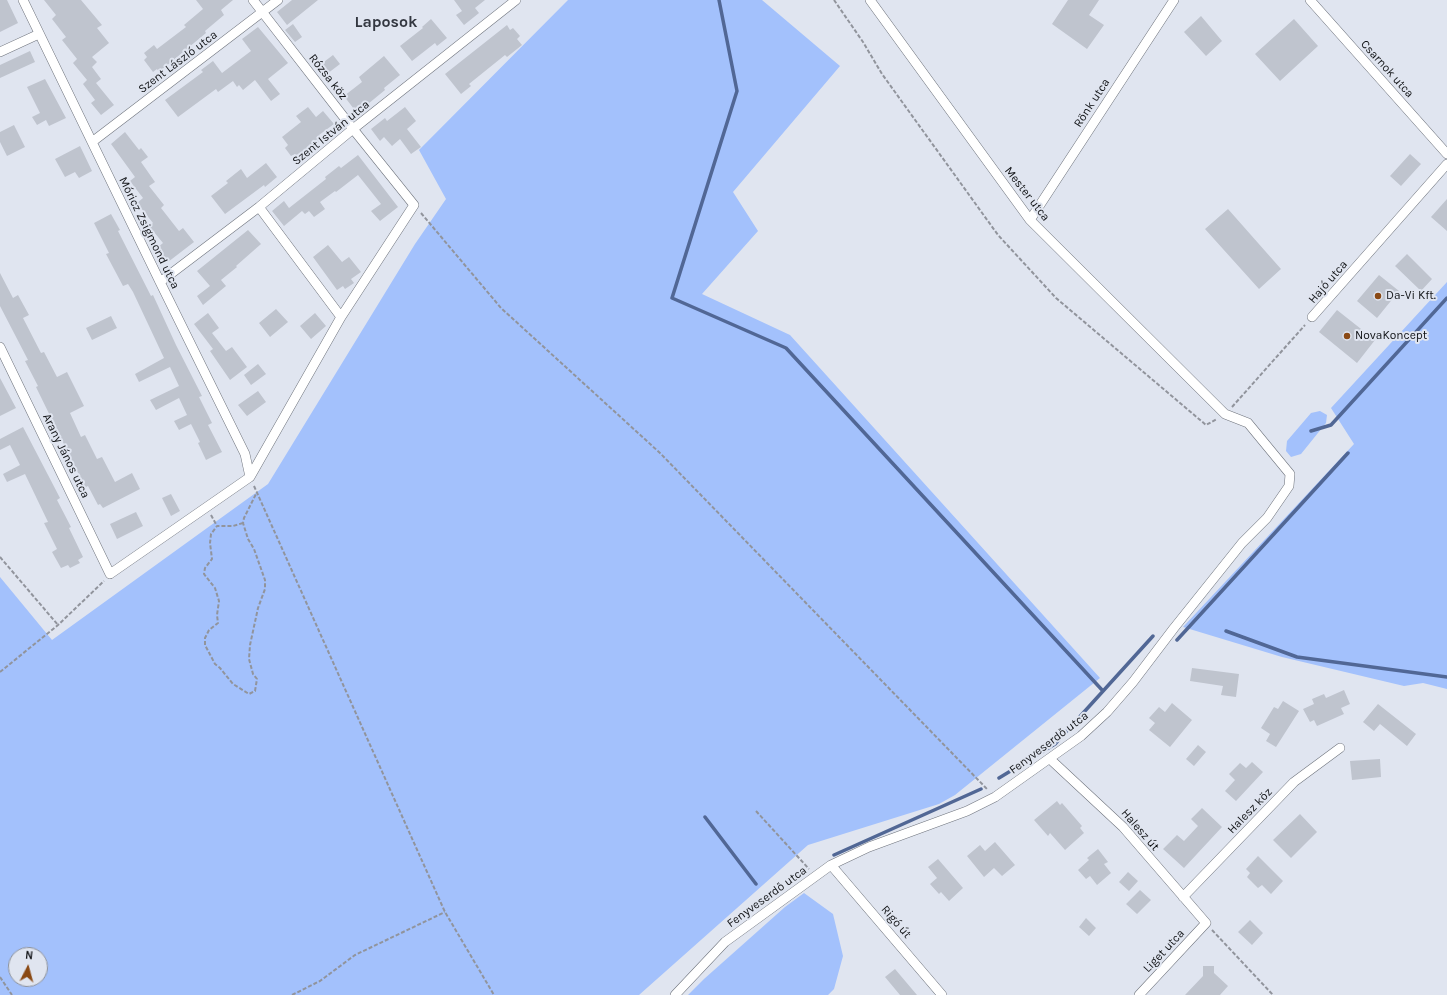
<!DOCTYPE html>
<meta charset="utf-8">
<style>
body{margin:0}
#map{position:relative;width:1447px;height:995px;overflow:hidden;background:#e0e5f0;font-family:Karla,sans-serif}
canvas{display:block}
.north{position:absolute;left:8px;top:947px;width:40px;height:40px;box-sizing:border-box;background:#e0e5f0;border:1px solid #8d9199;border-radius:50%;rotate:6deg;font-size:11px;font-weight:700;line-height:16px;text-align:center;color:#111316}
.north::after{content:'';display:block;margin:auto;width:14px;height:18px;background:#8a4914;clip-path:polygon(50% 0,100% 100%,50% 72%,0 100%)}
</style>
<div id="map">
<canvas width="1447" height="995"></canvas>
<div class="north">N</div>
</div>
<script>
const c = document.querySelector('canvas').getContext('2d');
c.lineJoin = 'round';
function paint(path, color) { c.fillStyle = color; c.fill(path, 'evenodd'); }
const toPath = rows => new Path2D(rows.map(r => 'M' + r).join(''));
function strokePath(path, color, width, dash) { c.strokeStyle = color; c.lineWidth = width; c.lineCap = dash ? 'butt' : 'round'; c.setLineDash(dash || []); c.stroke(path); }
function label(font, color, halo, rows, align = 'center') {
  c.font = font + ' Karla,sans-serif'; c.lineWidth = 4; c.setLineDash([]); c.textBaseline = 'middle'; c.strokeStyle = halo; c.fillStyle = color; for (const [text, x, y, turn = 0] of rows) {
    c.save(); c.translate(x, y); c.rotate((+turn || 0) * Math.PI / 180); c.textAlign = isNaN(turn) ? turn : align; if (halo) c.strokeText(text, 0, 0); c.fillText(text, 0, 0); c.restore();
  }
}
const green = toPath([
 [568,0,762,0,840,66,733,192,758,231,702,294,790,335,1100,678,955,795,939,804,808,845,639,995,0,995,0,577,52,640,268,484,415,244,446,199,419,150],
 [16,955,40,955,40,979,16,979],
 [1447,282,1447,689,1423,683,1404,686,1282,657,1183,627,1354,444,1331,408],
 [1320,411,1327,415,1326,423,1301,454,1291,457,1286,451,1287,441,1311,413],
 [804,893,833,914,843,956,834,989,828,995,688,995,704,979,785,907]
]);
const stream = toPath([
 [719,0,737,91,672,298,786,348,1103,691],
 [1311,431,1331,425,1447,298],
 [1226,631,1297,657,1447,677],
 [1177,640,1348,453],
 [999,778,1055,744,1153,636],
 [705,817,756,884],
 [834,855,981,789]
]);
const building = toPath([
 [0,0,7,0,18,23,0,32],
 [44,0,81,0,102,25,97,28,109,43,92,57,97,62,92,67,101,79,96,83,114,105,101,115,91,103,95,100,83,84,87,80,73,63,77,59,62,40,66,37,52,19,56,15],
 [196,0,233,0,221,10,224,15,205,31,206,33,159,72,157,69,153,72,144,60,147,57,144,53,154,45,157,49,186,27,184,25,203,9],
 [292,0,318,0,287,25,277,12],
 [454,0,485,0,475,8,479,13,464,25,456,15,462,11],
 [1068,0,1099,0,1089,15,1104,25,1087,49,1052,24],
 [1201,16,1222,41,1206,56,1184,32],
 [431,19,447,38,437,46,435,43,412,61,400,46,423,28,422,27],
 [1294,19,1318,46,1280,81,1255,54],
 [293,24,302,37,295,42,285,30],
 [507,25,510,30,513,28,520,36,517,39,522,45,507,57,505,55,469,84,471,86,461,94,445,74],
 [258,27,288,63,268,79,280,94,271,101,255,80,243,90,239,85,237,87,233,81,218,92,216,89,178,117,165,100,203,72,201,70,213,61,222,73,251,51,242,39],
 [30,51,35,62,0,78,0,65],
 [333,55,340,64,323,77,316,68],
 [384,56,400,75,384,88,385,90,357,113,344,96,362,82,359,77],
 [45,79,66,118,49,126,46,120,37,125,32,117,40,113,27,87],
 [308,107,316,117,323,111,334,124,319,135,322,139,310,149,298,157,295,154,291,156,285,148,288,145,282,137,301,122,296,116],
 [405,107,416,121,407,129,421,147,411,154,400,139,392,146,384,137,380,141,371,129,385,118,387,121],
 [14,125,25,147,7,156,0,142,0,132],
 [125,132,139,150,141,148,148,157,141,162,155,182,149,186,164,205,161,208,179,231,183,228,194,242,168,262,157,248,163,243,149,226,153,223,137,203,143,198,130,181,135,177,111,144],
 [80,146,92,171,79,178,75,172,65,177,55,159],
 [1410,154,1421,164,1401,186,1390,176],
 [358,155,398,207,380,221,371,211,381,204,358,175,336,192,335,191,320,202,325,209,314,217,309,211,305,214,302,211,284,226,272,211,284,201,289,208,326,179,325,177,339,166,341,168],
 [266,163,277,177,265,187,264,185,225,214,211,196,228,183,226,181,241,169,247,178],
 [1447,199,1447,231,1431,217],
 [1228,209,1281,269,1259,289,1205,229],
 [111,214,120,230,118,231,151,296,153,295,176,345,202,396,199,397,212,423,208,425,222,452,206,460,198,443,200,442,191,424,179,430,174,421,187,415,179,398,156,410,150,400,179,386,170,367,139,382,135,374,164,358,133,292,128,284,123,286,106,254,109,253,94,223],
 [248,230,261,244,236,266,237,267,221,280,226,286,203,305,197,296,210,286,197,271],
 [328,245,342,262,349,257,361,272,351,279,354,283,345,289,343,286,337,290,313,257],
 [1407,254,1432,279,1421,291,1395,266],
 [0,273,13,298,18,295,29,315,23,318,41,353,44,352,57,377,67,372,84,406,70,413,81,437,85,435,97,459,102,457,115,482,132,473,140,489,103,508,100,504,98,505,88,486,84,488,79,477,80,477,36,387,38,386,25,361,28,360,0,306],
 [1379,275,1399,291,1377,318,1357,301],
 [276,309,288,322,270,337,259,323],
 [1337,310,1375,340,1357,363,1319,332],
 [208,313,219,328,212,333,226,351,232,347,247,367,230,380,210,351,213,349,194,324],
 [315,313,326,326,311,339,300,326],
 [111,316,117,328,92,340,86,328],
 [258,364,266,374,251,385,244,375],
 [0,378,16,408,0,416],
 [258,391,266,402,247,416,238,405],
 [23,427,60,498,57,500,71,527,69,528,83,557,78,560,80,563,70,568,68,565,61,568,52,552,57,549,44,523,48,522,25,474,7,482,3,474,20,465,10,445,0,450,0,439],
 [171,494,180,511,171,516,162,498],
 [136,512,143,526,117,539,110,524],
 [1192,668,1239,674,1236,697,1221,695,1223,686,1190,681],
 [1344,690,1350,704,1341,708,1344,714,1317,726,1314,720,1310,722,1303,709,1314,704,1312,699,1324,694,1326,698],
 [1283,701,1299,711,1276,747,1266,741,1270,734,1261,728,1274,707,1278,709],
 [1172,703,1192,720,1170,747,1149,730,1155,723,1149,718,1159,707,1165,712],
 [1378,704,1416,734,1407,746,1380,724,1374,731,1363,722],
 [1198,745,1206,752,1194,766,1186,759],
 [1380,759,1381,777,1352,780,1350,761],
 [1252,762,1263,772,1236,801,1225,791,1235,780,1229,774,1240,763,1246,768],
 [1057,801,1060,805,1062,803,1082,826,1080,828,1084,833,1065,850,1050,833,1048,836,1034,820],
 [1202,808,1222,827,1184,868,1163,849,1177,835,1184,841,1198,826,1191,819],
 [1300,814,1317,832,1291,858,1273,840],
 [995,842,1015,865,1002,876,994,868,984,877,967,856,980,845,985,851],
 [1098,849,1108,862,1104,864,1111,873,1097,885,1090,876,1086,879,1078,870,1089,860,1087,858],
 [1258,856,1283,881,1271,894,1262,885,1258,888,1247,877,1250,873,1246,869],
 [938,859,963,888,949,901,941,892,939,894,930,884,937,878,928,867],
 [1128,872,1138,881,1129,891,1119,882],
 [1140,890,1151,900,1137,914,1126,904],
 [1086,918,1096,928,1089,936,1079,927],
 [1250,920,1263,933,1252,945,1238,932],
 [1203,966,1214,966,1214,973,1228,986,1220,995,1185,995,1203,976],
 [895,969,917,995,900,995,885,977]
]);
const path = toPath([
 [834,0,863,42,882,74,998,235,1056,298,1206,425,1217,419],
 [421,213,501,308,660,453,987,789],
 [1232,407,1305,325],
 [254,486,445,912,494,995],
 [211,515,217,526],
 [243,523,233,526,217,526,211,534,210,543,212,559,205,568,204,574,215,588,219,601,217,615,218,623,209,630,205,638,205,645,215,664,220,668,233,684,249,694,255,691,257,679,253,674,249,659,250,645,258,608,265,589,265,580,254,549,248,539,243,523,244,518,257,492],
 [0,557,58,625],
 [0,672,58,625,104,581],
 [756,811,809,869],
 [1212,930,1273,995],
 [0,977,12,995],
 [292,995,320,981,355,955,445,912]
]);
const street = toPath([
 [23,0,160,282,245,454,250,477],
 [1310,0,1447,154],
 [0,52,39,34],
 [92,142,278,0],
 [259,207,341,317],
 [1030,220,1174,0],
 [160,282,259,207,353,129,516,0],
 [1312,317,1447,164],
 [0,347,110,574,250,477,341,317,414,205,353,129,253,0],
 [1050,759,1123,827,1206,923,1139,995],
 [831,865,942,995],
 [1183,897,1294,782,1340,748],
 [675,995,725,942,831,865,869,847,967,811,995,797,1081,736,1107,712,1133,682,1174,628,1242,543,1267,518,1289,486,1290,474,1248,423,1225,414,1030,220,870,0]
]);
const markers = [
 [1378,296,4,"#8a4914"],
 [1347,336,4,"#8a4914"]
];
const streetNames = [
 ["Szent László utca",178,62,-37],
 ["Csarnok utca",1387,69,48],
 ["Rózsa köz",328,77,52],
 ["Rönk utca",1092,103,-57],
 ["Szent István utca",331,133,-39],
 ["Mester utca",1027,194,52],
 ["Móricz Zsigmond utca",149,233,64],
 ["Hajó utca",1328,282,-49],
 ["Arany János utca",66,456,64],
 ["Fenyveserdő utca",1049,743,-37],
 ["Halesz köz",1250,811,-46],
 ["Halesz út",1140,830,49],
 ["Fenyveserdő utca",767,897,-36],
 ["Rigó út",896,922,49],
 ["Liget utca",1164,951,-47]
];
const poiNames = [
 ["Da-Vi Kft.",1386,296],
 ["NovaKoncept",1355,336]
];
const districtNames = [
 ["Laposok",386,22]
];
paint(green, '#a3c1fc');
strokePath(stream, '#516795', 3.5);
paint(building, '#bfc4ce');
strokePath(street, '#6e737c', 10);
strokePath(path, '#91949c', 2, [4, 2]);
strokePath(street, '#fff', 9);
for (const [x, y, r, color] of markers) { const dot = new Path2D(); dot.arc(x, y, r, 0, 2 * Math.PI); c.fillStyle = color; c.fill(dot); strokePath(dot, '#e0e5f0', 1.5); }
label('12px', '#111316', '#e0e5f0', streetNames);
label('12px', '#111316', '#e0e5f0', poiNames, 'left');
label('bold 16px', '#333740', '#e0e5f0', districtNames);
</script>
